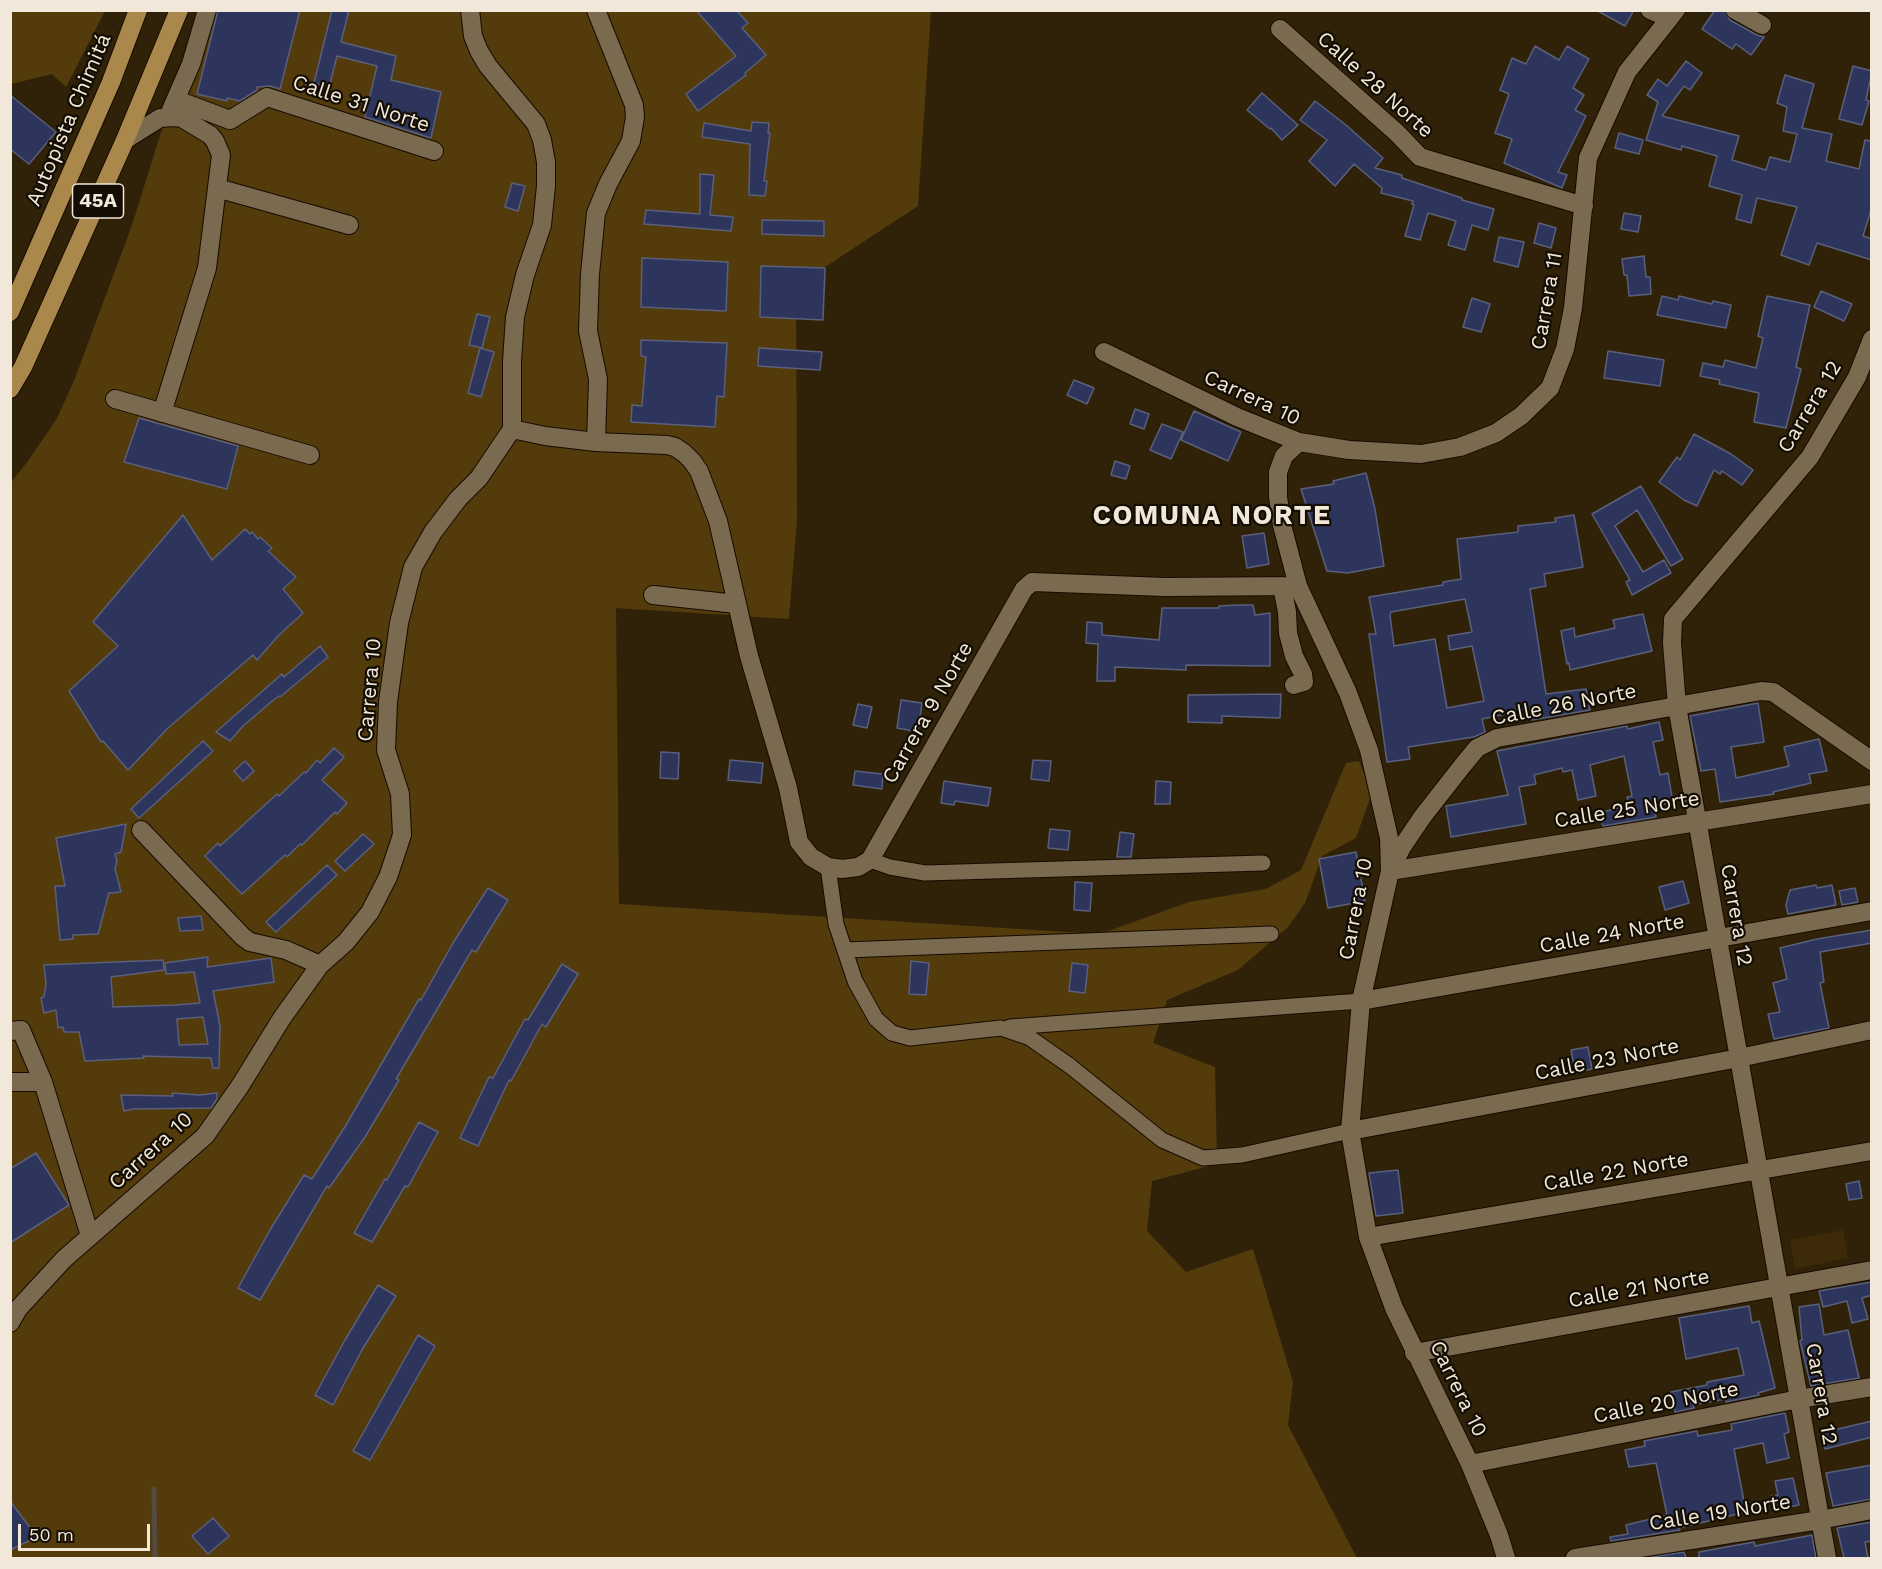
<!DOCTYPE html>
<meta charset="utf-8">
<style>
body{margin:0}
#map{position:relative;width:1882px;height:1569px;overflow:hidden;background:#302208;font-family:"Work Sans",sans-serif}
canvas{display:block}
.frame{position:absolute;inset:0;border:12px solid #f1e8d9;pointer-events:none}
.scale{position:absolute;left:18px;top:1524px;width:132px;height:27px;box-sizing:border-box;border:3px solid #f1e8d9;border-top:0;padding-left:8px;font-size:18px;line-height:21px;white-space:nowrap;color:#f1e8d9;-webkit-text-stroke:4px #130d04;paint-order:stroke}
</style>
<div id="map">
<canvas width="1882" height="1569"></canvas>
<div class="frame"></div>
<div class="scale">50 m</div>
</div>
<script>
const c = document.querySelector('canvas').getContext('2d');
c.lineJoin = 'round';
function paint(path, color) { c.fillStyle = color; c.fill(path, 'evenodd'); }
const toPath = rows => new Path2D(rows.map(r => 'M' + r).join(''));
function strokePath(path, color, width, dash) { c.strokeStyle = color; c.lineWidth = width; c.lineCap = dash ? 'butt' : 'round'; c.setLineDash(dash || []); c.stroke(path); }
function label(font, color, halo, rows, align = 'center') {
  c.font = font + ' "Work Sans",sans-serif'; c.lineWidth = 4.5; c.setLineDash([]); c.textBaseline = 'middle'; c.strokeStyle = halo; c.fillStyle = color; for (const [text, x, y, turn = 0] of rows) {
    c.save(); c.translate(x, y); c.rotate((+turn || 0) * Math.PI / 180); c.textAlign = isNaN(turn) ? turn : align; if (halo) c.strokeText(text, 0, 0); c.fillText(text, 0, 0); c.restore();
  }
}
const built = toPath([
 [1843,1230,1848,1258,1795,1269,1790,1240]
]);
const green = toPath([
 [10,11,11,10,105,11,66,87,52,74,11,84],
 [199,11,931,11,918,206,796,286,797,519,789,619,616,608,619,904,1100,934,1189,902,1266,889,1301,870,1346,763,1359,761,1372,793,1356,838,1322,856,1305,903,1288,927,1238,970,1167,1000,1153,1043,1215,1067,1217,1164,1152,1181,1147,1231,1186,1272,1253,1249,1293,1382,1288,1425,1357,1558,11,1558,11,482,28,461,56,420,74,381,132,225]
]);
const stream = toPath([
 [154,1489,155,1558]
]);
const building = toPath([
 [218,10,300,10,280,89,270,86,257,87,257,90,240,101,227,98,227,101,197,94,218,10],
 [332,10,349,10,341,42,396,56,391,80,441,92,431,138,365,117,377,66,337,56,329,87,314,83,332,10],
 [696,10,736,10,748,23,742,28,766,55,745,73,746,75,698,111,686,94,736,56,696,10],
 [1596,10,1634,10,1625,26,1596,10],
 [1715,10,1724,10,1730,20,1757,35,1764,37,1751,55,1736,44,1732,49,1702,29,1715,10],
 [1535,46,1559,60,1567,46,1589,59,1573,88,1584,95,1575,110,1586,116,1558,172,1567,175,1562,188,1504,163,1512,139,1495,133,1509,94,1500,90,1512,58,1526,64,1535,46],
 [1686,61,1702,73,1690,90,1684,86,1662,116,1739,136,1732,160,1766,170,1770,157,1790,162,1797,134,1783,131,1787,107,1777,103,1785,75,1814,84,1802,128,1832,134,1826,161,1859,169,1865,140,1872,141,1872,207,1863,236,1872,239,1872,260,1817,243,1809,265,1781,255,1797,207,1757,198,1751,223,1736,219,1742,195,1709,186,1717,156,1682,146,1681,150,1646,140,1658,102,1647,95,1658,79,1667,86,1686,61],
 [1853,66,1872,71,1866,100,1869,101,1862,125,1839,119,1853,66],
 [1262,93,1298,125,1282,140,1271,128,1270,129,1247,110,1262,93],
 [10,95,56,132,29,164,10,149,10,95],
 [1315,101,1346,125,1383,158,1375,168,1402,175,1402,178,1462,198,1462,200,1494,209,1488,230,1472,225,1465,250,1448,245,1456,221,1428,213,1420,240,1405,236,1414,205,1412,204,1413,201,1381,193,1382,188,1354,164,1335,186,1309,161,1327,140,1300,120,1315,101],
 [752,122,769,123,768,133,770,133,764,181,767,181,765,196,749,195,750,144,702,137,704,123,751,131,752,122],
 [1619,133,1643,140,1639,154,1615,148,1619,133],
 [700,174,714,175,710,215,733,217,731,231,644,224,646,210,700,214,700,174],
 [512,183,525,186,518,211,505,207,512,183],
 [1624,213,1641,216,1638,232,1621,229,1624,213],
 [762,220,824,221,824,236,762,234,762,220],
 [1539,223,1556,228,1551,248,1534,243,1539,223],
 [1499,237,1524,242,1518,267,1494,261,1499,237],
 [1644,256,1646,277,1650,277,1651,294,1629,296,1627,275,1624,275,1622,259,1644,256],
 [642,258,728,262,726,311,641,307,642,258],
 [761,266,825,268,823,320,760,317,761,266],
 [1821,291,1852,304,1844,321,1814,307,1821,291],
 [1662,296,1678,300,1679,296,1712,304,1713,301,1731,305,1726,328,1657,315,1662,296],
 [1767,296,1810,305,1796,367,1801,369,1786,428,1754,422,1759,393,1719,384,1720,380,1700,376,1703,363,1723,367,1725,360,1756,368,1763,338,1758,336,1767,296],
 [1472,298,1490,304,1481,332,1463,327,1472,298],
 [477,314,490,317,482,348,469,345,477,314],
 [641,340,727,343,724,397,717,396,715,427,631,422,632,405,642,406,646,357,641,356,641,340],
 [480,348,494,352,481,397,468,393,480,348],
 [759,348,822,352,820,370,758,366,759,348],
 [1608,351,1664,360,1660,386,1604,378,1608,351],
 [1074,380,1094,388,1087,404,1067,395,1074,380],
 [1135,409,1149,414,1144,429,1130,424,1135,409],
 [1194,411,1241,432,1228,461,1181,440,1194,411],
 [139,418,238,446,227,489,124,462,139,418],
 [1162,424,1183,432,1171,459,1150,450,1162,424],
 [1694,434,1731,454,1753,470,1742,485,1722,471,1720,474,1714,470,1697,506,1684,500,1659,482,1677,457,1680,460,1694,434],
 [1115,461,1130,466,1126,479,1111,475,1115,461],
 [1366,473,1375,509,1384,566,1348,573,1327,571,1301,489,1334,484,1333,481,1366,473],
 [1641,486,1683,559,1671,566,1637,510,1615,526,1643,572,1664,560,1671,573,1632,595,1626,582,1630,580,1592,514,1641,486],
 [183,515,212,560,245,529,250,534,252,532,258,539,260,537,272,548,268,551,296,577,283,589,303,613,279,635,257,660,253,655,238,668,168,728,128,770,103,741,101,742,69,691,118,646,93,622,183,515],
 [1574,515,1583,567,1544,574,1546,586,1530,589,1546,694,1586,689,1590,710,1532,720,1530,709,1482,719,1485,732,1474,737,1408,747,1410,759,1387,762,1369,634,1376,634,1369,597,1443,585,1443,582,1461,579,1457,539,1518,532,1518,526,1556,522,1555,518,1574,515],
 [1465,599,1472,632,1448,636,1450,650,1472,646,1484,701,1447,708,1435,639,1394,646,1390,615,1391,612,1465,599],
 [1264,533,1269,564,1247,568,1242,536,1264,533],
 [1237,605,1253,605,1255,615,1270,613,1270,666,1186,665,1186,670,1115,667,1115,681,1097,681,1098,644,1086,643,1087,622,1102,623,1102,635,1159,640,1162,608,1219,608,1219,606,1237,605],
 [1643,614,1652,651,1570,670,1569,663,1567,664,1561,631,1574,628,1575,637,1615,628,1613,620,1643,614],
 [320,646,328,657,280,697,279,696,271,702,243,726,230,741,216,732,282,674,284,677,320,646],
 [1281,694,1280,718,1222,716,1222,723,1188,722,1188,695,1281,694],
 [901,700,922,703,918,732,897,728,901,700],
 [1758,703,1764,742,1731,747,1736,778,1789,766,1784,747,1819,739,1827,771,1809,774,1811,783,1773,792,1774,794,1720,802,1715,769,1701,771,1690,716,1758,703],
 [858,704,872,707,867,728,853,725,858,704],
 [1659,722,1663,740,1653,742,1660,775,1668,773,1673,803,1653,805,1656,817,1603,826,1599,813,1629,805,1627,797,1632,796,1624,756,1590,765,1596,796,1578,800,1572,770,1563,772,1562,768,1534,775,1536,784,1519,787,1526,824,1451,837,1446,806,1508,795,1497,751,1627,726,1628,729,1659,722],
 [203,741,213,751,139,818,131,809,203,741],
 [334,748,344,757,322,780,347,803,337,814,335,812,302,845,300,844,287,857,285,855,242,894,205,856,218,843,220,846,277,794,279,796,304,772,306,773,317,760,320,763,334,748],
 [661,752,679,753,678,779,660,778,661,752],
 [730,760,763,763,761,783,728,780,730,760],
 [1033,760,1051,761,1049,781,1031,779,1033,760],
 [245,761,254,771,243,781,234,771,245,761],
 [855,771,883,774,882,789,853,785,855,771],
 [944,781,991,788,988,806,955,801,954,805,941,803,944,781],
 [1156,781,1171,782,1170,804,1155,804,1156,781],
 [126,824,121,852,115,854,117,861,115,869,121,892,109,893,98,934,73,935,73,939,60,940,55,886,65,886,56,838,126,824],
 [1050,829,1070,831,1068,850,1048,848,1050,829],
 [1120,832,1134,834,1131,857,1117,857,1120,832],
 [363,834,374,844,345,871,335,861,363,834],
 [1356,852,1365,901,1328,908,1319,859,1356,852],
 [327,865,337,875,276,932,266,922,327,865],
 [1683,881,1689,903,1665,910,1659,887,1683,881],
 [1075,882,1092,883,1090,911,1074,910,1075,882],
 [1816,885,1817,888,1832,885,1836,905,1788,914,1786,905,1790,890,1816,885],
 [488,888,508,900,476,952,472,950,396,1079,399,1080,365,1137,329,1188,327,1186,260,1300,238,1288,270,1230,304,1175,312,1179,346,1125,419,999,421,1000,453,943,488,888],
 [1855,888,1858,902,1842,905,1839,891,1855,888],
 [201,916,203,930,180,931,178,918,201,916],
 [1872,930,1872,943,1820,952,1824,982,1820,983,1829,1028,1774,1039,1768,1014,1780,1012,1773,983,1787,979,1780,948,1817,939,1872,930],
 [208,957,207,967,271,958,274,982,213,991,220,1026,219,1068,213,1068,211,1058,143,1056,144,1058,85,1061,79,1032,64,1032,63,1027,58,1028,56,1010,44,1013,41,998,44,997,46,984,44,965,163,960,164,970,111,977,113,1007,175,1005,200,1003,194,972,166,974,165,963,208,957],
 [203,1017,208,1044,179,1045,177,1019,203,1017],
 [911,961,929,963,926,995,909,994,911,961],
 [1072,963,1088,965,1085,993,1069,991,1072,963],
 [562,964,578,974,546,1027,542,1024,511,1081,509,1080,478,1146,460,1138,489,1077,493,1078,525,1019,528,1020,562,964],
 [1588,1047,1592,1069,1575,1072,1571,1050,1588,1047],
 [172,1093,199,1095,217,1093,217,1099,211,1108,133,1109,124,1111,121,1095,173,1096,172,1093],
 [419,1122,438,1132,408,1187,405,1186,372,1242,354,1233,385,1179,387,1180,419,1122],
 [36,1153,69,1205,10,1243,10,1169,36,1153],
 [1398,1170,1403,1213,1376,1216,1369,1173,1398,1170],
 [1859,1181,1862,1198,1849,1200,1846,1184,1859,1181],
 [1872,1282,1872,1295,1862,1298,1868,1319,1852,1323,1847,1301,1823,1307,1819,1291,1872,1282],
 [378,1285,396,1296,363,1348,333,1405,315,1395,345,1340,378,1285],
 [1819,1304,1824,1335,1848,1330,1859,1378,1811,1386,1800,1341,1802,1340,1799,1307,1819,1304],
 [1749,1306,1752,1323,1759,1321,1775,1388,1758,1393,1759,1395,1726,1402,1726,1399,1693,1405,1694,1408,1675,1412,1671,1392,1707,1385,1707,1382,1744,1375,1738,1348,1686,1359,1679,1318,1749,1306],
 [418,1335,435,1346,370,1460,353,1451,418,1335],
 [1785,1413,1789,1432,1784,1434,1789,1458,1767,1463,1763,1443,1734,1449,1746,1512,1679,1528,1680,1530,1611,1541,1610,1537,1628,1534,1626,1525,1667,1515,1656,1463,1629,1467,1625,1450,1645,1446,1644,1441,1697,1431,1698,1436,1732,1430,1731,1424,1785,1413],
 [1872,1421,1872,1437,1825,1449,1821,1433,1872,1421],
 [1872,1465,1872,1499,1833,1506,1826,1473,1872,1465],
 [1793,1478,1799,1505,1773,1510,1771,1496,1778,1495,1775,1481,1793,1478],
 [10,1501,37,1537,10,1550,10,1501],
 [213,1518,229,1536,208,1554,192,1536,213,1518],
 [1872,1522,1872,1541,1865,1542,1868,1558,1844,1558,1837,1528,1872,1522],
 [1812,1535,1816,1558,1699,1558,1699,1552,1754,1542,1755,1546,1812,1535],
 [1684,1552,1686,1558,1645,1558,1684,1552]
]);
const pedestrian = toPath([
 [870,860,890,867,925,873,1263,863],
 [828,867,836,924,855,981,876,1019,892,1033,910,1038,1001,1028,1030,1038,1070,1066,1162,1140,1203,1158,1242,1155,1350,1131],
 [845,950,1271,934],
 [1010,1027,1361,1001]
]);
const minor = toPath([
 [1650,10,1669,18],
 [1735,10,1762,25],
 [1280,29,1397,133,1420,157,1584,206],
 [177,100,230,120,267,97,434,151],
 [171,110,191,64,207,10],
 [125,140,160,118,175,117,182,118,210,135,215,141,221,155,207,268,162,413],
 [217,188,349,225],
 [1104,352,1237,417,1299,442,1349,450,1421,454,1460,447,1496,433,1521,416,1550,388,1565,349,1573,308,1588,158,1627,72,1676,10],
 [115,399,310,455],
 [512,429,545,436,596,442,667,445,675,447,684,453,692,461,699,471,718,521,749,656,788,788,799,842,811,857,828,867,842,869,858,867,870,860,1024,589,1032,582,1165,587,1298,586],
 [596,442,598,379,588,331,590,274,596,213,608,184,631,141,635,117,634,105,596,10],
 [1299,442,1284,456,1278,472,1278,497,1282,525,1298,586,1348,693,1369,750,1389,838,1390,871,1361,1001,1350,1131,1368,1237,1394,1308,1470,1464,1499,1535,1506,1558],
 [1282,586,1287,612,1288,633,1294,656,1303,674,1304,682,1294,685],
 [653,595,737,604],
 [141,830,243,937,250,942,286,950,320,965],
 [1391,869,1402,847,1423,816,1463,765,1477,748,1497,738,1761,691,1773,692,1872,761],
 [1390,871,1872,794],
 [1361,1001,1872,911],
 [10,1031,21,1030,43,1082,90,1236],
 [10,1082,43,1082],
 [1350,1131,1739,1058,1872,1030],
 [1368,1237,1872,1151],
 [10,1323,18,1309,64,1259,205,1136,240,1086,282,1018,320,965,346,942,370,912,388,877,402,835,400,794,386,750,388,702,399,623,413,567,433,532,458,499,479,478,512,429,512,361,515,317,525,275,542,225,546,186,546,162,542,140,536,124,488,66,479,51,473,36,470,10],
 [1414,1353,1872,1270],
 [1470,1464,1799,1399,1872,1387],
 [1575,1558,1820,1520,1872,1510],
 [1827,1558,1677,706,1672,643,1673,619,1810,457,1857,377,1872,339]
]);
const trunk = toPath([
 [10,312,111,82,138,10],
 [10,389,23,367,125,140,179,10]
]);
const shields = [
 [98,201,51]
];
const shieldNames = [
 ["45A",98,201]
];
const streetNames = [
 ["Calle 28 Norte",1375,85,42],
 ["Calle 31 Norte",361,104,18],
 ["Autopista Chimitá",69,120,-67],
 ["Carrera 11",1547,301,-80],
 ["Carrera 10",1252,398,25],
 ["Carrera 12",1810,407,-59],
 ["Carrera 10",370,690,-85],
 ["Calle 26 Norte",1564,705,-11],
 ["Carrera 9 Norte",928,713,-60],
 ["Calle 25 Norte",1627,810,-9],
 ["Carrera 10",1356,909,-79],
 ["Carrera 12",1736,915,80],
 ["Calle 24 Norte",1612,934,-10],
 ["Calle 23 Norte",1607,1060,-11],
 ["Carrera 10",151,1151,-42],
 ["Calle 22 Norte",1616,1172,-10],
 ["Calle 21 Norte",1639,1289,-10],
 ["Carrera 10",1458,1389,64],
 ["Carrera 12",1821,1394,80],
 ["Calle 20 Norte",1666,1403,-11],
 ["Calle 19 Norte",1720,1513,-9]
];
const districtNames = [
 ["COMUNA NORTE",1212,516]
];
paint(built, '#3c2a08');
paint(green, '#533b0c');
strokePath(stream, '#554a41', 5);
paint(building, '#2d355c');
strokePath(building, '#5a607c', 1.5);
strokePath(pedestrian, '#170b00', 17);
strokePath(minor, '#170b00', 20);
strokePath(trunk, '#170b00', 20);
strokePath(pedestrian, '#7a6a50', 15);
strokePath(minor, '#7a6a50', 18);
strokePath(trunk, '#aa874a', 18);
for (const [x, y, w] of shields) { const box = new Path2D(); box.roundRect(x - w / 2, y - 17, w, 34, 4.5); c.fillStyle = '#130d04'; c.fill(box); strokePath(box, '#f1e8d9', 1.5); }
label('bold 20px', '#f1e8d9', null, shieldNames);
label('21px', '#f1e8d9', '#130d04', streetNames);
c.letterSpacing = '1.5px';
label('bold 27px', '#f1e8d9', '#130d04', districtNames);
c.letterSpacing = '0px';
</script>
